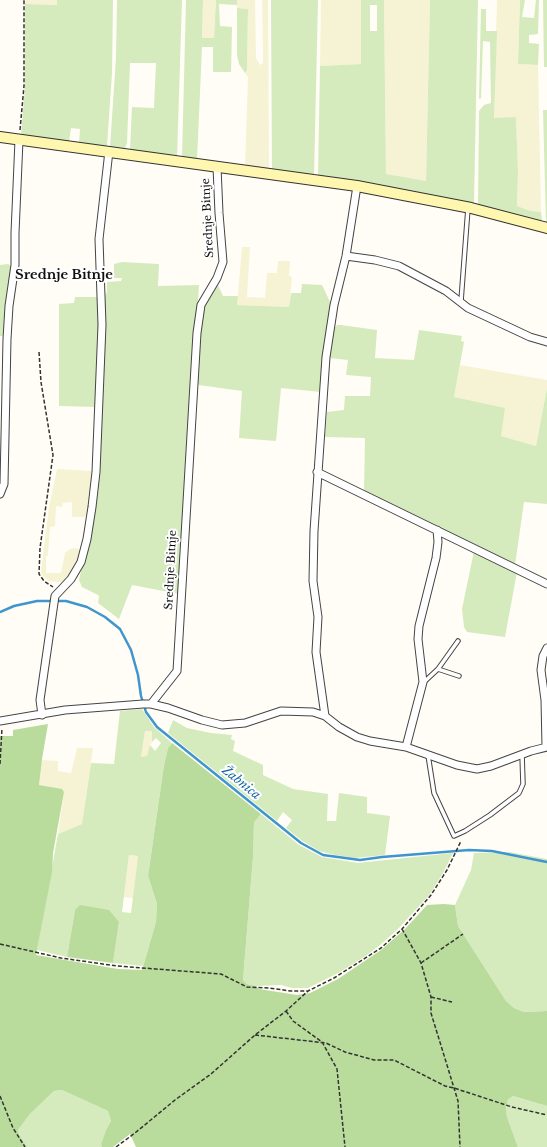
<!DOCTYPE html>
<meta charset="utf-8">
<style>
body{margin:0}
canvas{display:block;background:#fffdf5}
</style>
<canvas width="547" height="1147"></canvas>
<script>
const c = document.querySelector('canvas').getContext('2d');
c.lineJoin = 'round';
function paint(path, color) { c.fillStyle = color; c.fill(path, 'evenodd'); }
const toPath = rows => new Path2D(rows.map(r => 'M' + r).join(''));
function strokePath(path, color, width, dash) { c.strokeStyle = color; c.lineWidth = width; c.lineCap = dash ? 'butt' : 'round'; c.setLineDash(dash || []); c.stroke(path); }
function label(font, color, halo, rows, align = 'center') {
  c.font = font + ' "Libre Baskerville",serif'; c.lineWidth = 4; c.setLineDash([]); c.textBaseline = 'middle'; c.strokeStyle = halo; c.fillStyle = color; for (const [text, x, y, turn = 0] of rows) {
    c.save(); c.translate(x, y); c.rotate((+turn || 0) * Math.PI / 180); c.textAlign = isNaN(turn) ? turn : align; if (halo) c.strokeText(text, 0, 0); c.fillText(text, 0, 0); c.restore();
  }
}
const farmland = toPath([
 [26,0,57,0,57,5,25,4],
 [203,0,216,0,214,38,202,38],
 [237,0,255,0,256,58,260,65,263,63,263,51,262,0,268,0,269,170,245,167,248,77,245,73,247,70,248,9,237,8],
 [321,0,361,0,361,64,320,66],
 [384,0,430,0,426,181,386,175],
 [497,0,520,0,518,64,538,65,541,212,531,211,517,206,518,172,516,117,494,119],
 [242,247,250,247,247,297,265,298,267,273,277,273,278,261,290,261,289,276,292,277,289,307,237,305],
 [460,365,547,380,547,388,536,446,501,436,454,397],
 [57,469,92,471,89,509,85,517,72,517,72,502,63,503,62,507,56,506,55,526,50,527,48,556,46,556,46,573,61,573,65,553,70,549,76,548,80,550,79,559,70,576,63,582,57,582,49,581,43,576,41,572,49,507],
 [145,731,152,731,152,742,150,745,147,757,141,757],
 [77,748,93,748,82,824,58,834,64,792,39,786,41,760,58,761,58,771,71,773],
 [129,855,138,856,133,898,124,897]
]);
const green = toPath([
 [57,0,113,0,112,73,107,146,79,144,80,129,71,128,69,142,21,135,25,88,25,4,57,5],
 [117,0,182,0,177,158,130,150,132,107,154,108,156,63,130,63,127,143,125,148,110,147,116,58],
 [186,0,203,0,202,38,214,38,216,0,237,0,237,5,219,4,220,26,232,27,231,72,213,72,213,47,202,47,197,160,182,158],
 [271,0,318,0,314,176,272,170],
 [361,0,384,0,386,174,426,181,430,0,478,0,474,204,318,176,320,66,361,64],
 [370,5,377,5,377,31,370,31],
 [520,0,525,0,522,17,534,18,536,0,539,0,538,34,529,35,529,43,539,44,538,65,518,64],
 [543,0,547,0,547,67,544,67],
 [237,8,248,9,247,70,245,73,239,64,237,55],
 [481,9,486,9,486,31,497,31,494,118,516,117,518,172,517,206,531,211,541,212,542,220,533,220,478,205,479,111,484,105,491,103,490,42,483,41,481,98,479,99],
 [543,110,547,110,547,222,546,222],
 [122,262,159,264,158,286,199,285,179,594,132,585,119,619,98,603,99,596,98,595,82,587,79,580,82,567,87,550,105,325,105,296,107,292,107,282,121,281,122,278,114,278,114,264],
 [8,264,11,266,6,297,5,336,0,336,0,265],
 [302,284,322,285,331,304,326,335,321,392,281,388,276,441,239,438,242,391,199,385,197,382,201,319,204,308,208,299,218,285,223,296,238,296,237,305,289,307,291,293,301,293],
 [75,297,98,297,99,326,96,407,59,406,59,304,74,303],
 [337,325,341,325,377,330,375,358,414,360,419,330,462,336,461,341,464,342,454,397,505,408,501,436,536,446,547,388,547,504,524,502,515,565,421,518,364,492,365,438,325,437,327,412,344,410,345,396,370,396,371,377,346,375,348,360,330,358,334,329],
 [474,551,517,572,505,637,467,632,464,627,462,609],
 [142,709,154,727,172,743,168,748,164,765,148,876,157,904,156,922,143,966,113,963,119,922,75,910,67,957,37,950,58,834,82,824,91,763,114,764,120,711],
 [145,731,152,731,152,742,156,738,161,743,155,751,150,745,147,756,141,757],
 [129,855,138,856,131,913,122,912],
 [173,720,187,728,211,733,232,735,231,739,235,741,233,751,263,765,263,775,293,789,328,794,327,821,336,821,339,793,367,797,367,813,390,816,385,855,355,858,335,855,319,851,301,840,286,828,292,820,283,812,277,821,168,733],
 [261,814,299,845,322,857,358,863,453,853,443,873,430,894,397,930,380,945,367,955,340,972,308,988,292,988,281,985,256,986,247,984,243,980,253,857,254,821],
 [509,852,547,859,547,1011,524,1012,514,1008,506,1001,458,926,455,905,471,870,474,853],
 [62,1090,108,1111,111,1121,106,1130,101,1144,102,1147,27,1147,19,1134,18,1130,30,1114,54,1091],
 [513,1096,547,1106,547,1147,518,1147,507,1117,506,1109,508,1098]
]);
const forest = toPath([
 [48,724,42,759,39,785,62,789,64,792,53,853,52,872,36,955,118,969,142,970,156,922,157,904,148,876,164,765,168,748,172,743,261,814,254,822,253,857,243,980,247,984,256,986,259,989,297,995,310,993,338,979,381,950,405,929,427,905,444,904,455,905,458,926,506,1001,514,1008,524,1012,547,1011,547,1106,513,1096,508,1099,506,1109,507,1117,518,1147,136,1147,130,1134,113,1147,102,1147,101,1144,106,1130,111,1121,108,1111,62,1090,54,1091,30,1114,18,1130,19,1134,27,1147,0,1147,0,736,13,736,13,730],
 [80,905,109,910,119,922,113,963,67,957,75,910]
]);
const stream = toPath([
 [0,612,14,606,37,601,66,601,87,607,105,617,120,629,131,650,138,675,141,696,146,712,157,727,301,843,323,855,360,860,382,857,469,850,492,851,547,862]
]);
const path = toPath([
 [20,130,24,86,24,0],
 [39,352,41,382,53,455,40,548,39,574,44,581,53,587],
 [0,764,2,728],
 [402,929,421,963,431,997,431,1013,458,1101,460,1147],
 [0,944,61,958,117,966,221,974,247,987,268,988,291,991,308,991,334,978,381,948,402,929,431,895,447,870,461,841],
 [421,963,463,934],
 [431,997,452,1002],
 [286,1011,293,1021,322,1042,337,1069,345,1147],
 [255,1035,326,1043,345,1052,374,1060,394,1060,445,1086,454,1088,512,1107,547,1115],
 [0,1096,13,1128,25,1147],
 [116,1147,135,1133,175,1100,211,1074,255,1035,286,1011,308,991]
]);
const service = toPath([
 [461,301,468,208],
 [438,669,459,676],
 [424,682,438,669,458,641],
 [428,755,434,793,454,836,465,831,490,815,519,793,523,784,522,754]
]);
const minor = toPath([
 [346,256,375,260,399,266,446,291,468,308,530,337,547,342],
 [317,472,547,584],
 [0,494,4,484,7,339,9,306,15,265,15,233,19,140],
 [151,704,177,671,197,333,201,305,217,278,223,262,219,213,217,167],
 [42,715,40,700,55,596,71,579,81,562,87,539,92,507,96,472,102,325,99,239,109,151],
 [325,716,316,652,318,617,313,581,314,531,326,357,334,305,346,256,357,186],
 [0,721,65,710,143,704,151,704,168,708,202,720,222,725,245,723,281,711,313,712,325,716,339,727,357,737,370,741,406,747,457,765,477,769,491,766,531,751,547,747],
 [406,747,423,682,418,639,419,626,436,558,438,542,437,530],
 [546,747,545,700,541,670,543,656,547,648]
]);
const secondary = toPath([
 [0,137,357,186,471,208,547,228]
]);
const streetNames = [
 ["Srednje Bitnje",208,218,-93],
 ["Srednje Bitnje",171,570,-87]
];
const waterNames = [
 ["Žabnica",241,783,39]
];
const quarterNames = [
 ["Srednje Bitnje",64,275]
];
paint(farmland, '#f6f3d4');
paint(green, '#d5ebbd');
paint(forest, '#b9dc9c');
strokePath(stream, '#3f96cf', 2.5);
strokePath(service, '#444', 5.5);
strokePath(minor, '#444', 9);
strokePath(secondary, '#333', 12);
strokePath(path, '#333', 1.5, [4, 2]);
strokePath(service, '#fff', 3.5);
strokePath(minor, '#fff', 7);
strokePath(secondary, '#fff6b0', 10);
label('11px', '#111', '#fff', streetNames);
label('italic 12px', '#1768a6', '#fff', waterNames);
label('bold 13px', '#111', '#fff', quarterNames);
</script>
